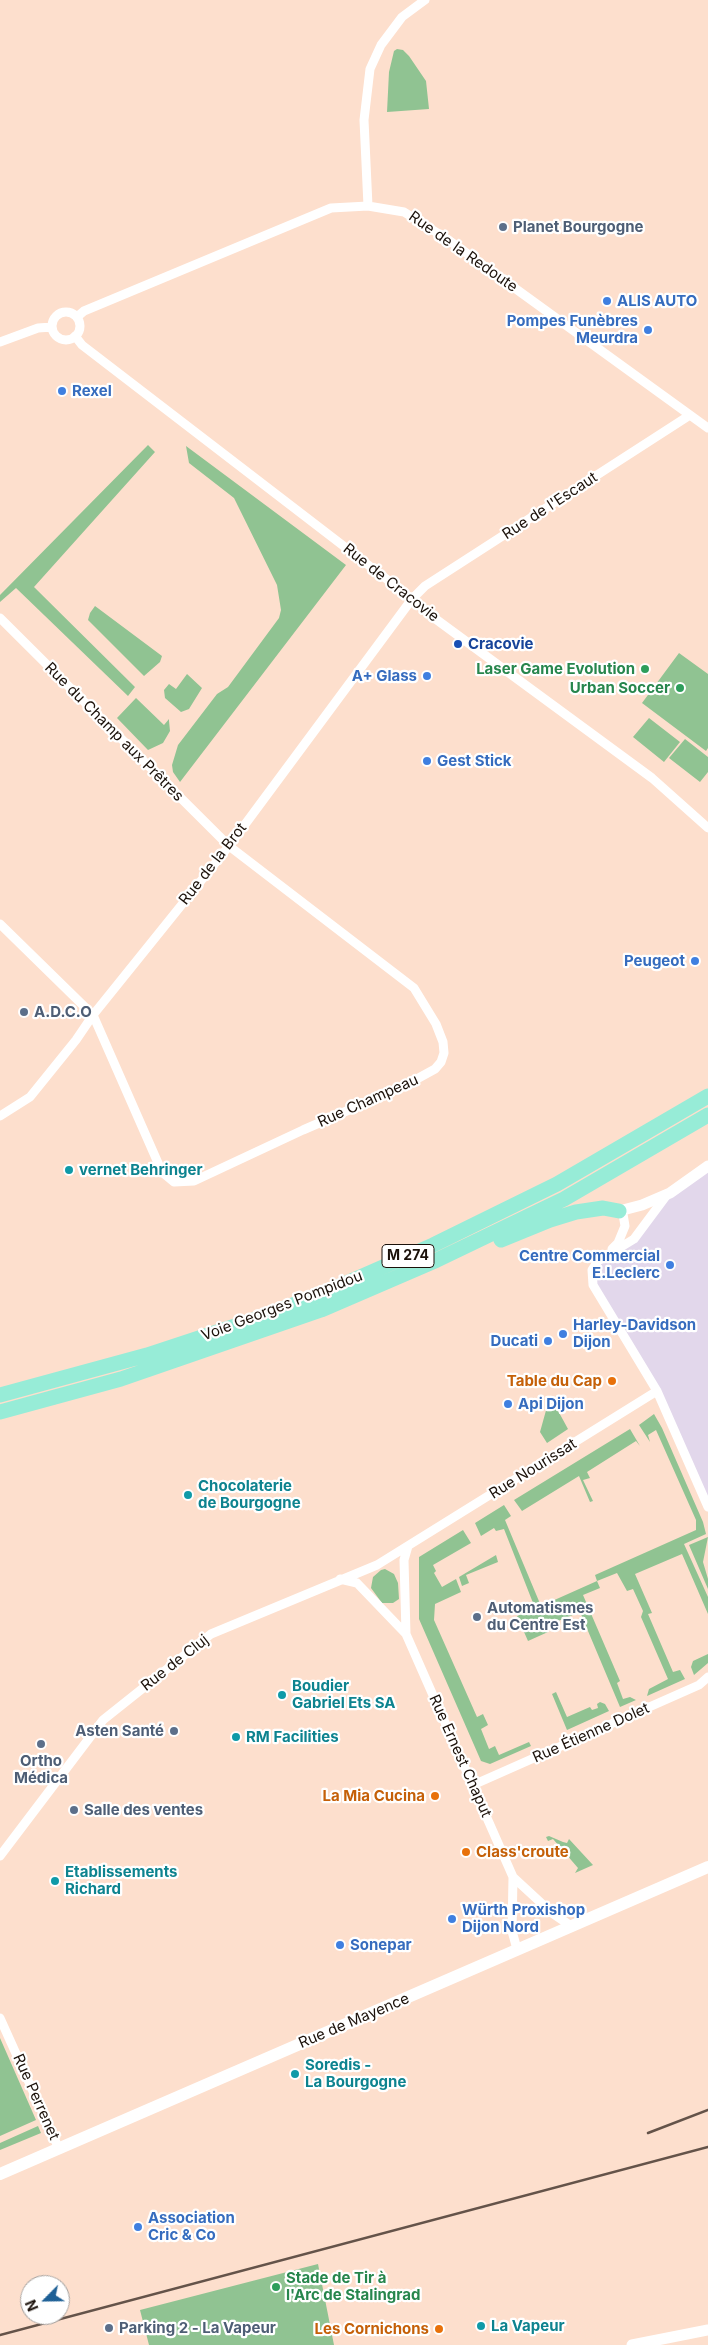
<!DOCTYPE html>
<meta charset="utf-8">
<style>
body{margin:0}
#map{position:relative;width:708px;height:2345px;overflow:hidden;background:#fddfcd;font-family:Inter,sans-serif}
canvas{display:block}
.north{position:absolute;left:20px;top:2275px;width:50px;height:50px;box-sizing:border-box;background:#fff;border:1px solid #a4a09d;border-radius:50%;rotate:247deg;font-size:14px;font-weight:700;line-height:20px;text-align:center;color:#1b110a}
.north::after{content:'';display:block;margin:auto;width:18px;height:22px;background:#1e6096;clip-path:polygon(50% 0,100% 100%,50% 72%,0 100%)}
</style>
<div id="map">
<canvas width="708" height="2345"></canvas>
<div class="north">N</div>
</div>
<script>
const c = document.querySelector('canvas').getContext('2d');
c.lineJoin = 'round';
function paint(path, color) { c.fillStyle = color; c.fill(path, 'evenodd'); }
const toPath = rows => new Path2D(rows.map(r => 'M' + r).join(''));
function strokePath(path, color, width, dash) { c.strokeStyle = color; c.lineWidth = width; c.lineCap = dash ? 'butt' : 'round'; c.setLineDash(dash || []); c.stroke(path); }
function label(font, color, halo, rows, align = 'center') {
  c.font = font + ' Inter,sans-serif'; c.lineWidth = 4.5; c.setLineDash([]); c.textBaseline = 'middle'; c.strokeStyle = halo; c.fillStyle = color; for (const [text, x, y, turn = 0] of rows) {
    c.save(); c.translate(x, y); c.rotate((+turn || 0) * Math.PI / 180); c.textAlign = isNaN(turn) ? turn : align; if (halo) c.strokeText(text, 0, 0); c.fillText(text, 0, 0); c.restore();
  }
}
const commercial = toPath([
 [708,1166,708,1508,654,1385,593,1285,598,1261,629,1242,664,1196]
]);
const green = toPath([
 [397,49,403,50,409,56,426,81,429,109,387,112,389,72,394,51],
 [148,445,155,452,34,587,135,687,128,696,16,588,0,602,0,595],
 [186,446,346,565,180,782,173,772,172,765,178,745,217,694,228,687,279,618,281,610,277,585,234,498,189,463],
 [95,606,162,656,160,662,144,676,88,620,90,613],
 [679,653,708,674,708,748,706,751,642,703],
 [187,674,202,688,189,709,181,712,165,698,164,690,169,684,176,689],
 [136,698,164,725,169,719,169,721,170,731,163,743,148,750,117,718],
 [649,718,680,742,664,762,633,737],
 [685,739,708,757,708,772,700,782,669,758],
 [550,1396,568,1429,547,1443,540,1432],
 [654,1414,662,1428,703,1522,706,1534,684,1544,708,1597,708,1614,682,1554,635,1574,652,1613,648,1614,673,1672,680,1670,685,1679,647,1696,649,1689,668,1679,641,1617,643,1611,633,1589,627,1591,617,1573,597,1581,600,1588,583,1595,620,1681,617,1683,623,1699,630,1697,636,1700,620,1707,580,1612,546,1626,548,1632,528,1641,517,1616,535,1608,504,1529,496,1531,494,1528,481,1536,475,1523,504,1505,511,1516,505,1520,541,1606,597,1581,595,1575,696,1530,696,1520,656,1430,648,1435,650,1442,639,1425],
 [630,1429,640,1446,636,1441,587,1472,590,1478,583,1480,593,1501,590,1502,579,1476,522,1511,514,1500],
 [463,1530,471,1543,433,1565,436,1571,434,1573,442,1587,456,1579,461,1592,435,1604,434,1620,477,1717,483,1714,488,1725,481,1729,489,1749,495,1746,499,1755,529,1742,531,1746,490,1764,481,1761,419,1619,419,1557],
 [708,1537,703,1562,708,1579,708,1589,689,1545],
 [496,1555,498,1562,466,1575,469,1583,462,1586,459,1577],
 [385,1569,394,1574,398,1583,399,1599,393,1603,382,1603,371,1588,373,1577,381,1570],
 [708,1654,708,1663,694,1675,691,1667,693,1661],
 [556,1692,567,1717,590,1707,592,1710,598,1708,597,1704,600,1702,605,1704,609,1711,567,1730,552,1694],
 [549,1836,563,1842,567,1843,569,1839,593,1865,575,1873,578,1868,553,1839,548,1841,546,1837],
 [0,2038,36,2120,0,2136],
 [38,2126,41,2133,0,2150,0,2143],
 [318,2264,334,2345,149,2345,140,2310]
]);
const minor = toPath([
 [368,206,364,120,370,69,381,45,402,17,425,0],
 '52 326a14 14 0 1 1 28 0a14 14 0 1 1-28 0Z',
 [77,317,84,311,331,208,368,206,404,212,447,239,708,428],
 [75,336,82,345,393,584,437,620,652,778,708,828],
 [0,342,38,328,52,327],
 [0,618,229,846,414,988,436,1024,443,1042,444,1053,441,1062,435,1069,404,1086,303,1130,194,1181,174,1182,162,1172,93,1015,0,924],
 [0,1116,30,1097,76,1040,93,1015,229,846,412,599,425,586,690,415],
 [666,1196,634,1239,598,1261,592,1270,593,1285,657,1391,708,1507],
 [612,1249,618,1243,625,1226,623,1214,619,1211],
 [340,1579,357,1583,406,1634,513,1877,512,1931,517,1949],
 [406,1634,404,1560,408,1546],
 [473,1785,699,1685,708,1677],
 [0,1856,103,1720,211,1634,377,1565,657,1391],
 [513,1877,552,1913,571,1926],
 [0,2018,59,2149]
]);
const tertiary = toPath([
 [619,1211,642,1205,670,1193,708,1166],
 [632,2345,708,2330]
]);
const secondary = toPath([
 [0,2174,708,1867]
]);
const trunk = toPath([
 [501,1240,550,1220,576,1212,603,1208,619,1211],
 [0,1395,147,1355,265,1316,328,1291,433,1245,557,1184,708,1096],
 [0,1412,121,1379,321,1310,437,1260,564,1199,708,1115]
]);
const rail = toPath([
 [648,2133,708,2110],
 [0,2335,708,2147]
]);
const markers = [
 [503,227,5,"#5c6f8a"],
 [607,301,5,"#3f7fe0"],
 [648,330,5,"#3f7fe0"],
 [62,391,5,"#3f7fe0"],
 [458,644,5,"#1a4fb4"],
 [645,669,5,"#2e9e5b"],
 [427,676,5,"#3f7fe0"],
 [680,688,5,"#2e9e5b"],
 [427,761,5,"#3f7fe0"],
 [695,961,5,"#3f7fe0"],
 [24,1012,5,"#5c6f8a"],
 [69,1170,5,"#0f9aa8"],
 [670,1265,5,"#3f7fe0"],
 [563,1334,5,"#3f7fe0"],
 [548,1341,5,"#3f7fe0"],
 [612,1381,5,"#e8710a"],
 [508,1404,5,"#3f7fe0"],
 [188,1495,5,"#0f9aa8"],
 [477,1617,5,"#5c6f8a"],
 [282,1695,5,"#0f9aa8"],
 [174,1731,5,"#5c6f8a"],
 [236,1737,5,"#0f9aa8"],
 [41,1744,5,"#5c6f8a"],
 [435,1796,5,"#e8710a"],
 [74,1810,5,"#5c6f8a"],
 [466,1852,5,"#e8710a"],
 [55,1881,5,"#0f9aa8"],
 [452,1919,5,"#3f7fe0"],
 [340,1945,5,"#3f7fe0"],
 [295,2074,5,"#0f9aa8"],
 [138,2227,5,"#3f7fe0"],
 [276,2287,5,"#2e9e5b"],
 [481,2326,5,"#0f9aa8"],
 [109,2328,5,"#5c6f8a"],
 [439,2329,5,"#e8710a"]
];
const shields = [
 [408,1256,52]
];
const shieldNames = [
 ["M 274",408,1256]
];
const serviceNames = [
 ["Planet Bourgogne",513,227],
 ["A.D.C.O",34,1012],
 ["Automatismes",487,1608],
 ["du Centre Est",487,1625],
 ["Asten Santé",164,1731,"right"],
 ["Ortho",41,1761,"center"],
 ["Médica",41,1778,"center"],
 ["Salle des ventes",84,1810],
 ["Parking 2 - La Vapeur",119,2328]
];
const streetNames = [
 ["Rue de la Redoute",463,252,35],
 ["Rue de l'Escaut",550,506,-33],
 ["Rue de Cracovie",391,583,38],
 ["Rue du Champ aux Prêtres",114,732,45],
 ["Rue de la Brot",213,864,-52],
 ["Rue Champeau",368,1101,-24],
 ["Voie Georges Pompidou",282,1306,-21],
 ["Rue Nourissat",533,1469,-32],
 ["Rue de Cluj",175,1663,-38],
 ["Rue Étienne Dolet",591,1733,-24],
 ["Rue Ernest Chaput",460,1756,66],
 ["Rue de Mayence",354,2021,-23],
 ["Rue Perrenet",36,2097,66]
];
const shopNames = [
 ["ALIS AUTO",617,301],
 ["Pompes Funèbres",638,321,"right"],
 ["Meurdra",638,338,"right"],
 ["Rexel",72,391],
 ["A+ Glass",417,676,"right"],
 ["Gest Stick",437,761],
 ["Peugeot",685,961,"right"],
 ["Centre Commercial",660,1256,"right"],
 ["E.Leclerc",660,1273,"right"],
 ["Harley-Davidson",573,1325],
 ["Dijon",573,1342],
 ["Ducati",538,1341,"right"],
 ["Api Dijon",518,1404],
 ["Würth Proxishop",462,1910],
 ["Dijon Nord",462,1927],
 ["Sonepar",350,1945],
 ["Association",148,2218],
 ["Cric & Co",148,2235]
];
const transitNames = [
 ["Cracovie",468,644]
];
const leisureNames = [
 ["Laser Game Evolution",635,669],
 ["Urban Soccer",670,688],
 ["Stade de Tir à",286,2278,"left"],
 ["l'Arc de Stalingrad",286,2295,"left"]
];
const cultureNames = [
 ["vernet Behringer",79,1170],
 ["Chocolaterie",198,1486],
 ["de Bourgogne",198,1503],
 ["Boudier",292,1686],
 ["Gabriel Ets SA",292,1703],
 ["RM Facilities",246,1737],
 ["Etablissements",65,1872],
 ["Richard",65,1889],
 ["Soredis -",305,2065],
 ["La Bourgogne",305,2082],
 ["La Vapeur",491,2326]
];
const foodNames = [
 ["Table du Cap",602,1381],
 ["La Mia Cucina",425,1796],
 ["Class'croute",476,1852,"left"],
 ["Les Cornichons",429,2329]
];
paint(commercial, '#e2d7eb');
paint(green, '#90c392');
strokePath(minor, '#fff', 9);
strokePath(tertiary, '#fff', 11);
strokePath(secondary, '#fff', 12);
strokePath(trunk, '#97ecd7', 15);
strokePath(rail, '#645349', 2.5);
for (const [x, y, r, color] of markers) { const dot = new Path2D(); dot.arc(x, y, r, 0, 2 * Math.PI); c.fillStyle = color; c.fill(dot); strokePath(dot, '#fff', 2); }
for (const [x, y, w] of shields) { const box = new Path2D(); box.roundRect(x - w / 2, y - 11.5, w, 23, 4); c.fillStyle = '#fff'; c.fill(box); strokePath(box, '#1b110a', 1); }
label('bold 14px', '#1b110a', null, shieldNames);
label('bold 15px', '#4e5e75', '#fff', serviceNames, 'left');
label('15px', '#1b110a', '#fff', streetNames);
label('bold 15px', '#366cbe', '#fff', shopNames, 'left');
label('bold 15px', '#164399', '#fff', transitNames, 'left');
label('bold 15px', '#27864d', '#fff', leisureNames, 'right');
label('bold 15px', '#0d838f', '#fff', cultureNames, 'left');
label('bold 15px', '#c56008', '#fff', foodNames, 'right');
</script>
